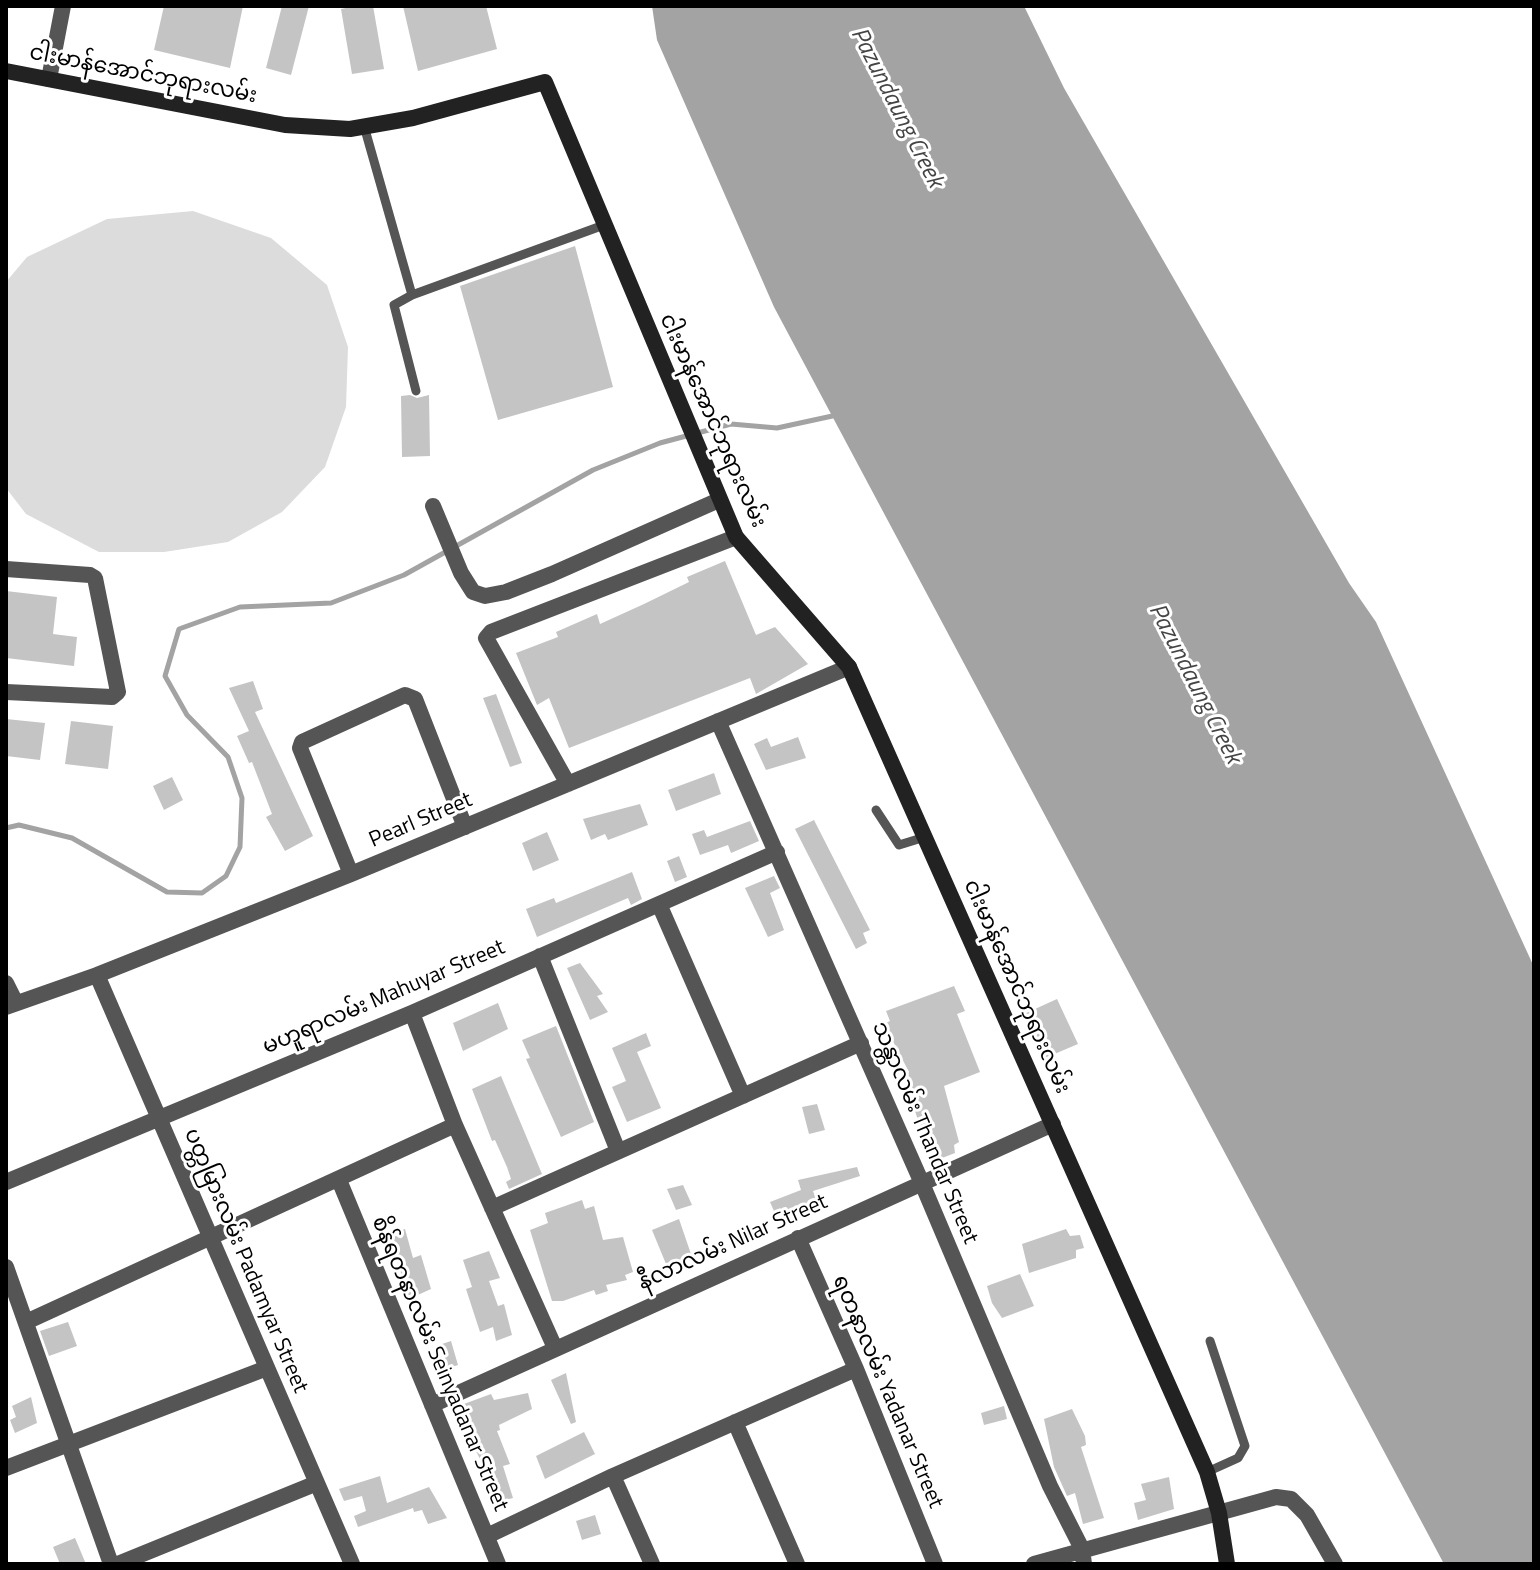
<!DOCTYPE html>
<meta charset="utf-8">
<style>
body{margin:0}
#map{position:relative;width:1540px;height:1570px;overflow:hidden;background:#fff;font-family:"Titillium Web",sans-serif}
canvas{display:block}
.frame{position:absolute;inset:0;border:8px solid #000;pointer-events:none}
</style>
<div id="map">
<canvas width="1540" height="1570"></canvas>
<div class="frame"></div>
</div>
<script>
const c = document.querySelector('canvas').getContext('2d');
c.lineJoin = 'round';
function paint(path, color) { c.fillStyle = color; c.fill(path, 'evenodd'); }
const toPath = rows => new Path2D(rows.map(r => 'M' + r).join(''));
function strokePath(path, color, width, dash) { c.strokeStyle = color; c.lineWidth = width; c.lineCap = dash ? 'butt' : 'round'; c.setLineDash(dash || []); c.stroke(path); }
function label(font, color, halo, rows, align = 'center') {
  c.font = font + ' "Titillium Web","Noto Sans Myanmar",sans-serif'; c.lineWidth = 6; c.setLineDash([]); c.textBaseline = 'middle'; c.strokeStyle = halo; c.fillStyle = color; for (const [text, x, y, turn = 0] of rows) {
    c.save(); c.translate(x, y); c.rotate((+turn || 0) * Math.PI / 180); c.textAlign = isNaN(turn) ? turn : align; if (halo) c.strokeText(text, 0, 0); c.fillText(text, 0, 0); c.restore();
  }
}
const green = toPath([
 [193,211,271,238,327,285,348,347,346,407,325,467,282,512,228,542,164,552,99,552,26,514,6,488,6,282,27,257,107,219]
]);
const water = toPath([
 [652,6,1024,6,1064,88,1349,583,1376,622,1534,967,1534,1564,1444,1564,774,307,657,40]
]);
const stream = toPath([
 [6,828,19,825,72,838,167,892,202,893,226,876,240,847,242,798,228,757,187,715,165,676,179,629,240,607,331,603,404,575,593,470,660,443,731,424,777,428,837,415]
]);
const building = toPath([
 [164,6,243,6,230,68,154,50],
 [282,6,309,6,291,75,266,68],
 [355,6,373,6,384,69,352,74,341,9],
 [403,6,486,6,497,49,418,71],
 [575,246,613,387,498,420,460,286],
 [410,395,417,398,429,395,430,456,402,457,401,396],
 [725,561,756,635,775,627,808,664,756,694,750,678,569,748,549,698,537,705,516,653,558,637,556,632,597,614,600,624,644,604,689,582,687,577],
 [6,591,57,597,53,634,77,637,74,666,6,658],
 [253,681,263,709,255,712,313,836,285,851,266,817,272,814,252,762,249,763,237,736,249,731,229,688],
 [496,694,522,763,510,767,483,698],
 [6,719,45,723,40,760,6,756],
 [71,721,113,726,108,769,65,764],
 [798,737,806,758,766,770,754,744,767,738,771,747],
 [714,773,721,794,676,811,668,790],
 [172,777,183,800,164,810,153,786],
 [640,804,648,825,608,840,605,834,591,840,583,819],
 [814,820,870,930,863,933,867,943,856,949,795,829],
 [750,821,759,841,731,853,728,845,700,855,692,834,704,830,707,837],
 [547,832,559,860,533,871,522,843],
 [679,856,687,877,675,882,667,861],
 [632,872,642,899,631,905,628,898,537,937,526,909,554,898,556,903],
 [774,876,780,888,770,893,784,930,768,937,745,888],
 [580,963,603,994,597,996,608,1012,590,1020,567,968],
 [954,986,965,1011,957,1014,980,1072,944,1086,959,1142,954,1145,955,1153,932,1162,903,1075,909,1072,884,1024,890,1021,886,1011],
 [1057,999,1078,1044,1045,1058,1024,1014],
 [498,1003,508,1029,463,1051,453,1023],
 [556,1026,594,1122,561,1137,526,1059,530,1058,522,1040],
 [646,1033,651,1046,637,1052,661,1108,627,1122,612,1087,626,1081,612,1048],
 [501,1076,542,1174,509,1189,506,1182,511,1179,507,1167,495,1140,492,1141,472,1089],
 [817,1104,825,1130,809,1134,802,1107],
 [857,1167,860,1176,813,1191,818,1204,804,1207,807,1214,780,1225,770,1202,801,1190,798,1180],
 [683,1185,692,1205,676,1210,667,1189],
 [582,1200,585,1209,594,1206,603,1240,623,1237,633,1272,625,1275,627,1280,606,1285,608,1291,596,1295,594,1290,563,1301,552,1301,530,1230,548,1223,545,1213],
 [679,1219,692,1257,666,1264,652,1230],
 [405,1229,413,1258,421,1255,431,1289,409,1299,393,1247,389,1249,384,1235],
 [1066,1229,1070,1236,1080,1235,1084,1248,1076,1250,1076,1258,1029,1273,1022,1244],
 [489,1251,500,1278,489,1281,498,1306,504,1304,512,1335,496,1341,493,1327,480,1332,466,1289,472,1287,463,1260],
 [1020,1274,1034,1306,1002,1318,992,1303,987,1286],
 [68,1322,77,1346,49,1356,40,1331],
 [451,1341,458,1365,442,1370,436,1346],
 [566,1373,576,1422,571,1424,551,1380],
 [528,1393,532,1409,499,1425,500,1430,497,1431,510,1464,503,1466,513,1498,501,1501,477,1453,462,1435,453,1408,491,1394,494,1400],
 [31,1397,37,1423,15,1433,10,1420,16,1417,12,1406],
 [1004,1406,1007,1419,984,1425,981,1413],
 [1072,1409,1085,1436,1086,1445,1081,1447,1104,1518,1083,1524,1075,1493,1067,1496,1054,1467,1044,1419],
 [584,1432,595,1454,545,1479,536,1456],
 [380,1476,387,1503,429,1487,447,1518,428,1524,422,1510,414,1512,413,1508,358,1527,354,1516,366,1511,362,1496,344,1501,339,1489],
 [1169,1477,1174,1509,1138,1520,1134,1503,1146,1500,1141,1484],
 [595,1515,601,1534,582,1540,576,1521],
 [75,1538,86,1564,60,1564,53,1547]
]);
const service = toPath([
 [364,126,412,295,604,225],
 [412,295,394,305,416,391],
 [876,810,899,845,925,837],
 [1207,1472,1238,1458,1245,1446,1210,1341]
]);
const minor = toPath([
 [49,79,63,6],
 [433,506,461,573,473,592,485,596,506,592,552,574,719,500],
 [6,569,90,575,95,578,118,692,112,697,6,692],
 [718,721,921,1181,1050,1486,1082,1549,1084,1564],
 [568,784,486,638,491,632,736,537],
 [351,874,300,748,302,742,405,695,415,699,465,827],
 [659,904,743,1096],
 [540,956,618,1151],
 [97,975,352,1564],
 [6,983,16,1003],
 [6,1007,97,975,351,874,849,667],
 [412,1013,455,1125,555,1348],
 [339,1180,498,1564],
 [6,1182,412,1013,777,852],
 [492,1208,861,1043],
 [798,1238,856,1369,935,1564],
 [6,1267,111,1564],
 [26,1322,455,1125],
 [432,1405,1053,1124],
 [735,1422,797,1564],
 [6,1468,267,1368],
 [613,1476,652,1564],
 [487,1536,613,1476,856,1369],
 [118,1564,317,1483],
 [1034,1564,1276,1497,1291,1499,1307,1515,1335,1564]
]);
const secondary = toPath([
 [6,71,285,125,350,129,413,118,545,82,736,537,849,667,1207,1472,1219,1513,1227,1564]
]);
const streetNames = [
 ["ငါးမာန်အောင်ဘုရားလမ်း",143,75,11],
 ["ငါးမာန်အောင်ဘုရားလမ်း",712,421,66],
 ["Pearl Street",421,821,-23],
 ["ငါးမာန်အောင်ဘုရားလမ်း",1016,987,66],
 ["မဟူရာလမ်း Mahuyar Street",384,998,-23],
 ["သန္တာလမ်း Thandar Street",924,1133,67],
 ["နီလာလမ်း Nilar Street",733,1243,-24],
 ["ပတ္တမြားလမ်း Padamyar Street",245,1261,67],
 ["စိန်ရတနာလမ်း Seinyadanar Street",439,1364,67],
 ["ရတနာလမ်း Yadanar Street",887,1392,67]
];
const waterNames = [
 ["Pazundaung Creek",896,108,63],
 ["Pazundaung Creek",1194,684,63]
];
paint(green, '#dcdcdc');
paint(water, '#a3a3a3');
strokePath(stream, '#a3a3a3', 5);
paint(building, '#c4c4c4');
strokePath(service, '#555', 9);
strokePath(minor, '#555', 16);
strokePath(secondary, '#222', 16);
label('22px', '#000', '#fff', streetNames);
label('italic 24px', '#444', '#fff', waterNames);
</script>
